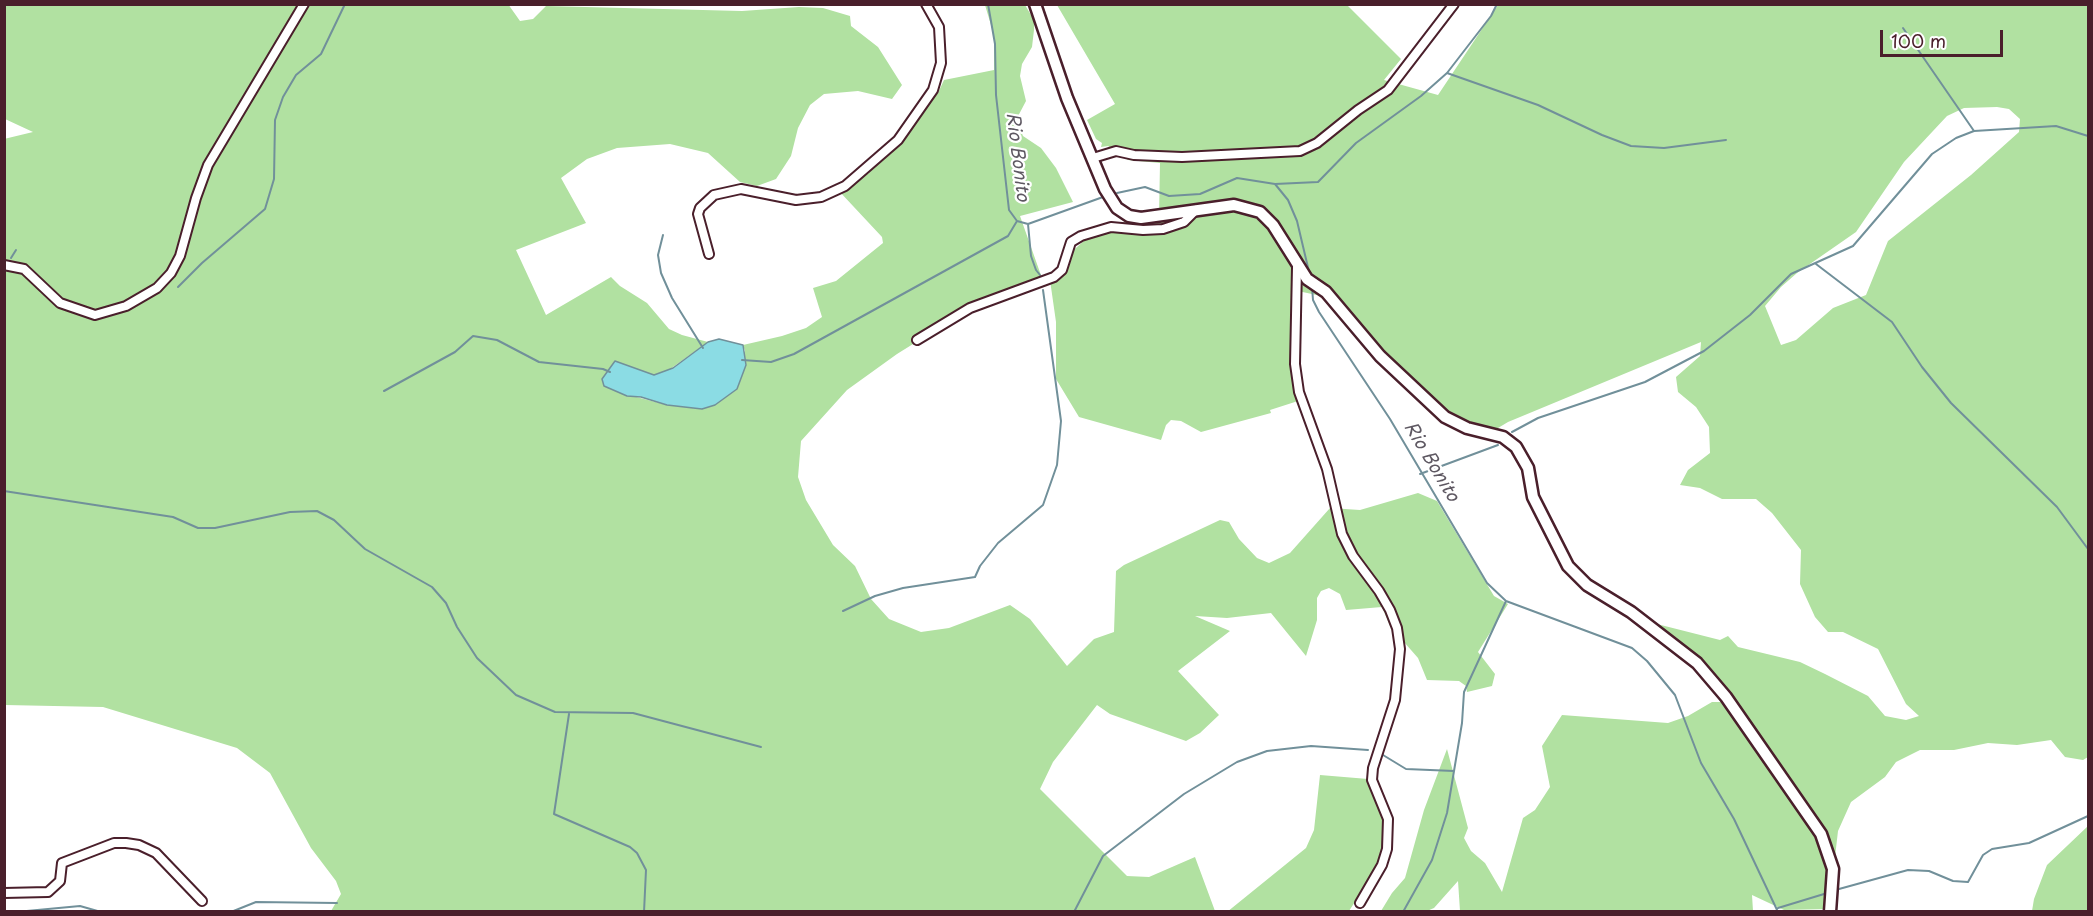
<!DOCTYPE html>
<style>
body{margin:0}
#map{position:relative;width:2093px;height:916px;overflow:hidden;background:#fff;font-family:"Playpen Sans",sans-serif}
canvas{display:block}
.frame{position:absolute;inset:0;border:6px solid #4a1f2b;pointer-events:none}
.scale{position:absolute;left:1880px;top:30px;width:123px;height:27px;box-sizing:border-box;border:3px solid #4a1f2b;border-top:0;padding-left:8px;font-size:18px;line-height:21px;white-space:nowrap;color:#4a1f2b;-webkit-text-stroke:4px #fff;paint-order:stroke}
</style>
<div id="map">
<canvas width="2093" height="916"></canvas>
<div class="frame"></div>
<div class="scale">100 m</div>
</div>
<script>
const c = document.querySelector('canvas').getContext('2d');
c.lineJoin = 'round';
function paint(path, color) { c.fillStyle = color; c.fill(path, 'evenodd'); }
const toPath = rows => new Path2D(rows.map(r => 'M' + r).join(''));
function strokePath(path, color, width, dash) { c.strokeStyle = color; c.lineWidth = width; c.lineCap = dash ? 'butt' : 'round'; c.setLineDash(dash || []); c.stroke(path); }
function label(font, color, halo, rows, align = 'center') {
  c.font = font + ' "Playpen Sans",sans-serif'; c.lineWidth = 4.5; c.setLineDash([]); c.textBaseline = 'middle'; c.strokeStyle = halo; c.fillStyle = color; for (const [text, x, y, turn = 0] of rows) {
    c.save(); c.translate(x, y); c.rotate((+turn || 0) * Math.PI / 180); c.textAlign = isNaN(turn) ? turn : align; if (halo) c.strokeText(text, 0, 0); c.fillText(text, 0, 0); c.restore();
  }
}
const green = toPath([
 [508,4,520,21,533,19,546,6,742,11,799,7,823,8,850,16,851,26,878,47,902,85,892,99,858,91,824,94,810,105,798,128,791,156,776,179,757,186,740,182,708,153,670,144,617,148,587,159,561,178,586,223,516,250,546,315,611,277,620,286,647,303,669,329,682,335,708,342,666,372,654,375,642,373,628,366,625,394,667,405,702,409,745,351,743,345,782,336,806,328,822,317,813,288,836,281,883,243,882,237,839,191,862,174,868,174,938,93,944,80,994,70,994,35,985,5,1025,5,1034,20,1034,30,1032,47,1022,64,1020,76,1026,101,1016,120,1023,136,1041,148,1056,168,1073,202,1020,216,1043,281,942,326,897,354,847,390,801,441,798,477,806,500,833,545,855,566,871,599,889,619,921,632,949,628,1010,605,1030,619,1067,666,1094,639,1114,632,1116,571,1124,565,1220,520,1229,522,1239,539,1257,558,1269,563,1290,553,1330,508,1360,510,1418,493,1437,501,1494,596,1508,604,1478,652,1495,674,1492,686,1467,692,1466,686,1459,681,1427,680,1418,658,1390,626,1382,607,1346,610,1340,594,1329,588,1321,591,1317,598,1317,620,1306,656,1271,613,1227,618,1195,616,1230,631,1178,671,1219,715,1200,733,1186,741,1110,714,1097,705,1053,762,1040,789,1127,876,1149,877,1195,857,1215,911,331,911,341,894,336,881,311,848,270,773,237,748,103,707,5,705,4,139,33,132,5,119,5,5],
 [1057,5,1347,5,1401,59,1384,80,1438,95,1498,5,2088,5,2088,757,2083,760,2065,757,2051,740,2017,745,1988,743,1954,750,1920,750,1896,762,1885,777,1851,802,1838,831,1829,909,1784,910,1752,895,1753,911,1460,911,1458,881,1434,908,1427,911,1381,911,1392,893,1405,878,1424,810,1447,749,1468,828,1464,838,1471,851,1485,863,1502,892,1523,818,1535,810,1550,787,1542,746,1562,715,1668,723,1688,716,1712,702,1723,702,1713,682,1653,623,1720,640,1728,636,1738,647,1800,662,1825,674,1868,696,1885,716,1906,720,1919,716,1906,704,1878,649,1843,632,1828,632,1815,617,1800,584,1801,550,1772,513,1756,499,1722,499,1700,488,1680,485,1688,470,1710,453,1709,427,1696,407,1678,392,1676,377,1700,356,1701,342,1508,422,1493,431,1453,419,1352,329,1321,296,1298,291,1294,360,1298,401,1270,410,1271,413,1201,432,1181,421,1171,420,1166,425,1161,440,1079,417,1056,379,1056,322,1050,280,1067,256,1095,231,1110,224,1159,218,1160,163,1128,160,1108,146,1101,147,1102,143,1096,139,1087,120,1115,104],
 [1997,107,2009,109,2020,119,2019,132,1971,175,1888,241,1866,295,1833,308,1796,340,1781,345,1765,306,1781,287,1797,273,1856,232,1904,162,1947,116,1964,108],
 [1320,775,1368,779,1392,825,1391,835,1377,868,1349,911,1227,912,1306,848,1314,830],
 [2088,826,2088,911,2032,911,2034,899,2047,865]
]);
const water = toPath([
 [719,339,743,345,746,365,737,389,715,405,702,409,667,405,641,397,627,396,604,386,602,379,615,361,654,375,673,368,708,342,719,339]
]);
const stream = toPath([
 [988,4,995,44,996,95,1009,210,1017,221,1028,224,1103,197],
 [1903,28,1974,131],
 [1447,73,1538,105,1602,135,1631,146,1664,148,1726,140],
 [1275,184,1288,200,1297,221,1310,276],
 [1117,193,1145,187,1169,196,1200,194,1237,178,1275,184,1318,182,1356,143,1421,96,1447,73,1491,16,1497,4],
 [1028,224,1031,256,1036,270,1040,275],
 [663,235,658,255,661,273,672,298,703,348],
 [11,258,16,250],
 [1816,264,1892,322,1922,367,1951,403,2057,507,2088,549],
 [178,287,202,263,265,209,274,179,275,120,283,97,296,75,321,54,345,4],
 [1312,287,1313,300,1319,312,1390,419,1487,583,1506,601,1632,648,1647,661,1675,695,1701,763,1734,819,1778,912],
 [742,360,771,362,794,354,1008,236,1017,221],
 [384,391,455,352,473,336,497,340,539,362,603,369,610,372],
 [1512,432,1538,418,1645,382,1704,351,1750,315,1791,274,1853,246,1932,154,1956,138,1974,131,2056,126,2088,136],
 [1420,474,1498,445],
 [4,491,173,517,198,528,215,528,290,512,317,511,334,520,365,549,432,587,446,603,457,627,477,658,516,695,555,712,633,713,761,747],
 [843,611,875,596,903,588,975,577,980,566,998,543,1043,505,1057,465,1061,421,1043,290],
 [569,714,554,814,630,847,637,853,646,870,644,912],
 [1383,755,1406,769,1454,771],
 [1839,889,1908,870,1929,871,1953,881,1968,882,1983,855,1992,849,2029,843,2088,816],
 [1778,908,1824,894],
 [16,912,80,906,101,912],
 [231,912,256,902,337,903],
 [1074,912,1103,856,1184,794,1237,762,1267,751,1311,746,1368,750],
 [1403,912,1432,860,1447,813,1462,723,1464,692,1506,601]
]);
const street = toPath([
 [1093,158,1116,151,1134,155,1182,157,1300,151,1317,143,1358,110,1388,90,1454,4],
 [709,254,698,214,700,208,714,195,741,189,796,200,821,197,845,186,898,140,933,90,941,63,939,27,926,4],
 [4,265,24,269,60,303,95,315,126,306,157,288,171,273,180,256,196,198,208,165,304,4],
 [1297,267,1295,364,1299,392,1327,469,1342,534,1353,556,1379,591,1390,610,1397,628,1400,649,1395,700,1373,768,1372,780,1388,819,1387,849,1382,865,1360,903],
 [917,340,970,308,1054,277,1062,270,1071,242,1081,236,1111,227,1143,230,1163,229,1184,222,1196,210],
 [4,893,48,892,60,881,62,863,114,843,126,843,139,845,156,853,202,901]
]);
const secondary = toPath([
 [1035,4,1067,98,1105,189,1117,208,1129,216,1141,218,1234,205,1260,212,1273,225,1307,279,1326,292,1380,356,1445,417,1467,428,1503,437,1516,447,1528,468,1533,497,1568,566,1587,585,1631,612,1697,663,1726,697,1821,834,1833,869,1830,912]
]);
const waterNames = [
 ["Rio Bonito",1017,157,83],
 ["Rio Bonito",1431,462,59]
];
paint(green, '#b1e1a1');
paint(water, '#8bdce4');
strokePath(water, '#71909a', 1.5);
strokePath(stream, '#71909a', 2);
strokePath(street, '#4a1f2b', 12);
strokePath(secondary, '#4a1f2b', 15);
strokePath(street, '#fff', 8);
strokePath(secondary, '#fff', 10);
label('italic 18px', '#5e5862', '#fff', waterNames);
</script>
